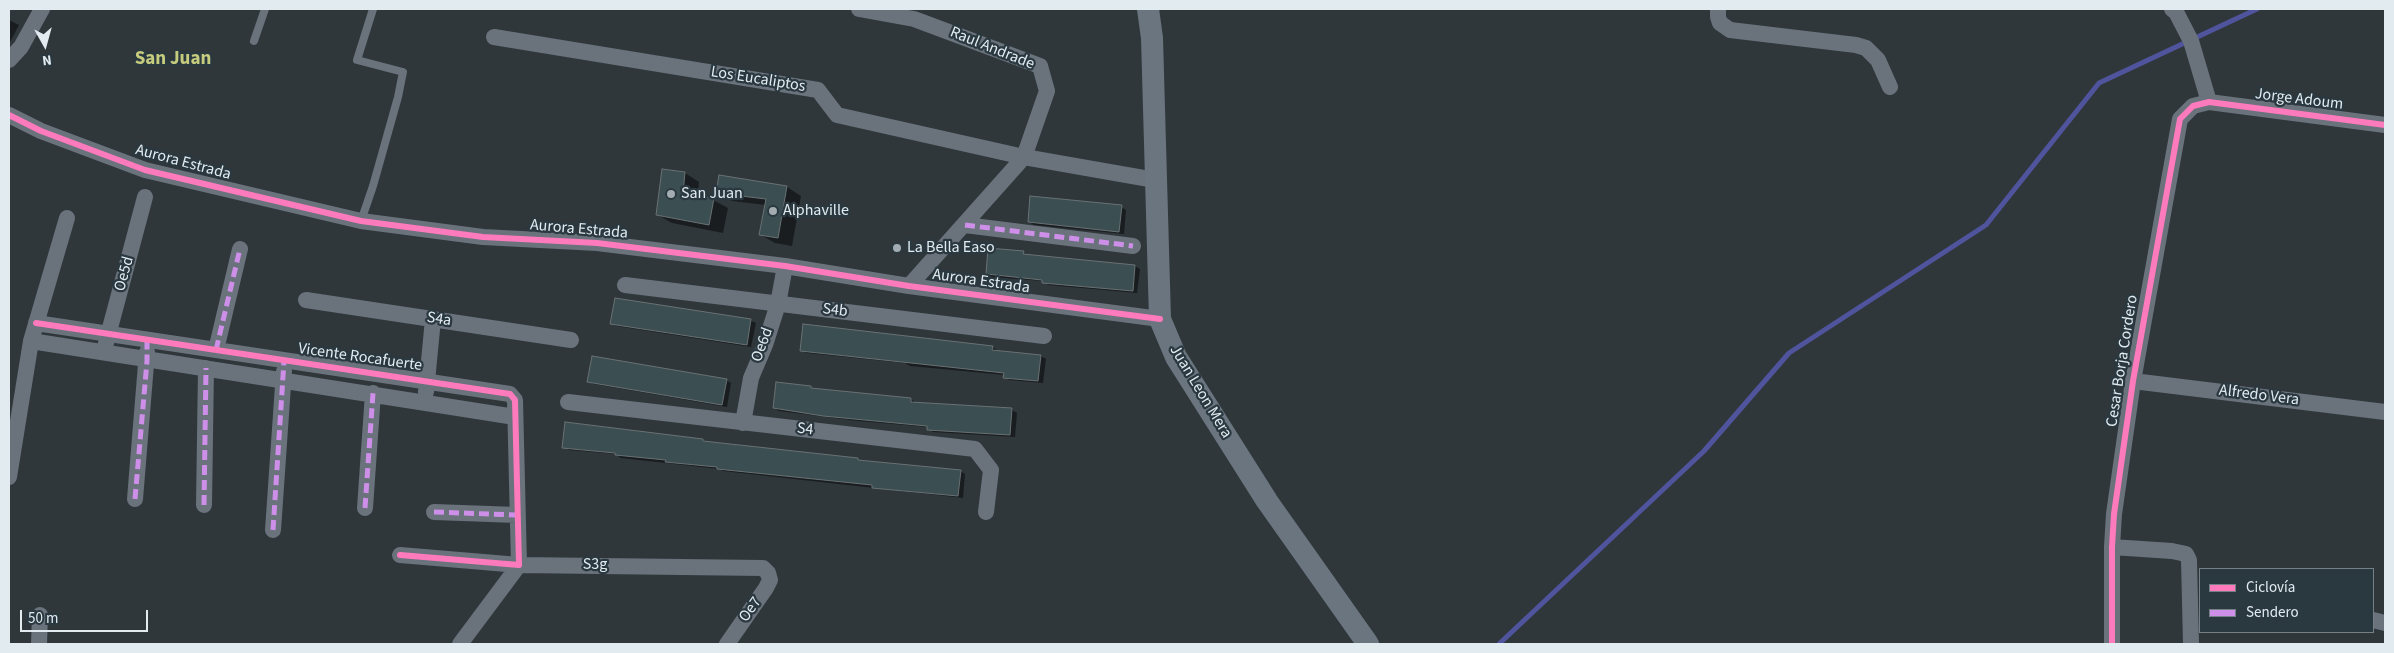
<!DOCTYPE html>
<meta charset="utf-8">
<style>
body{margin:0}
#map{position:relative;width:2394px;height:653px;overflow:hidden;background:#2f373b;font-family:"Source Sans 3",sans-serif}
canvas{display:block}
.frame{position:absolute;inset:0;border:10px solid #e2ebef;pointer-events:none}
.legend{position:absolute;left:2199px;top:568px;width:175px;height:65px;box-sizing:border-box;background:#2a3840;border:1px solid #748086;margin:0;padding:6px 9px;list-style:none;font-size:15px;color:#e2ebef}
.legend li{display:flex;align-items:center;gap:10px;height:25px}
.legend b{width:25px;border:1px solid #748086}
.north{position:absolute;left:20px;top:20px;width:50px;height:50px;-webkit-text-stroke:4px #2a3840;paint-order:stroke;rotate:173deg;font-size:14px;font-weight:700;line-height:20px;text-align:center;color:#e2ebef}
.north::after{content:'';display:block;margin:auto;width:18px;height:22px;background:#e2ebef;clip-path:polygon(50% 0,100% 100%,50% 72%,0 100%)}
.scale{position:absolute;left:20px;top:610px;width:128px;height:22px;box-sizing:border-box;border:2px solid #e2ebef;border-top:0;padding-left:6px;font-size:15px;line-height:18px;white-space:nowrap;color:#e2ebef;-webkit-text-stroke:4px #2a3840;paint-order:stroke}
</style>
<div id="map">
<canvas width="2394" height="653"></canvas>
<div class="frame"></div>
<ul class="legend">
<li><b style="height:6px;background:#fd7abc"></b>Ciclovía</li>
<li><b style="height:6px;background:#ce8fe9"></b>Sendero</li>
</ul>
<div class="north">N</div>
<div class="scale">50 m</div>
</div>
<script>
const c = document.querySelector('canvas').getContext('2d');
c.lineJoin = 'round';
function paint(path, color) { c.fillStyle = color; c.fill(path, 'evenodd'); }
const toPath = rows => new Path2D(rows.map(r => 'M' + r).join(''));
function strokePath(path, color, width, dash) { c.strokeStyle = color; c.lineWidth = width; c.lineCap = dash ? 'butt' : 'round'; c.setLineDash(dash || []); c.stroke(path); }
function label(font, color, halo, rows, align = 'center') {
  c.font = font + ' "Source Sans 3",sans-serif'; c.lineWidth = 4.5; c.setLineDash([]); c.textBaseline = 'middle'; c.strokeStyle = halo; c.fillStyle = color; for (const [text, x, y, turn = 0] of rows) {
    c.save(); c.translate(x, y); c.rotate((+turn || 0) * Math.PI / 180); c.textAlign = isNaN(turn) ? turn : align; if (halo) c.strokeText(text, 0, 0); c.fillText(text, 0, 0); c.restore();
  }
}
const shadow = toPath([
 [9,20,19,25,9,44],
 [664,170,685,173,699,182,697,197,713,200,728,208,723,233,672,223,658,215],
 [787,187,801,196,792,246,775,243,761,235,766,205,732,201,718,192],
 [1121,207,1126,210,1124,234,1034,225,1029,222],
 [1023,253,1029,256,1135,266,1140,269,1137,293,1048,285,1043,281,992,277,987,274],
 [616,299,751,321,756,323,751,347,616,326,611,323],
 [992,347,997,350,997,352,1041,356,1046,359,1043,383,1009,380,1005,375,910,366,905,363,806,353,801,350],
 [726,380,731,383,727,407,594,384,589,382],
 [811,388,815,390,911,399,916,403,1012,410,1017,413,1015,437,933,432,928,427,858,421,779,411,774,408],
 [703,440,707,443,857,459,863,462,960,471,965,474,963,498,723,471,719,469,621,458,615,454,569,450,564,447]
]);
const stream = toPath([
 [1499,644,1704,451,1789,353,1986,225,2099,83,2257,9]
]);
const building = toPath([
 [662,169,685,172,683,194,714,198,709,225,656,215,662,169],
 [719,175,787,186,778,238,759,235,766,199,716,193,719,175],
 [1030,196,1122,205,1119,232,1028,222,1030,196],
 [988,248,1024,251,1023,254,1135,265,1133,291,1042,283,1042,280,986,274,988,248],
 [615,298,751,319,747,345,610,324,615,298],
 [803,324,993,346,992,350,1041,355,1038,381,1003,378,1004,373,800,351,803,324],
 [592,356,727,379,722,405,587,382,592,356],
 [776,382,811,386,811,388,911,398,911,402,1012,408,1010,435,927,430,927,426,823,416,773,408,776,382],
 [565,422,703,439,703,441,858,458,858,460,961,470,958,496,872,488,872,485,717,469,717,467,665,462,666,460,615,455,615,453,562,448,565,422]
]);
const lane = toPath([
 [254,41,265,9],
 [361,221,373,186,398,97,403,72,357,60,373,9]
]);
const street = toPath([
 [859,9,914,19,1040,66,1047,91,1024,157,909,286],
 [1718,9,1718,17,1720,23,1730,30,1856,45,1866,48,1878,60,1890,87],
 [2172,9,2176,12,2191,41,2209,102],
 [494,37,818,90,837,115,1024,157,1155,180],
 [9,60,21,47,42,9],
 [9,115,41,131,145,170,361,221,483,237,597,243,785,266,909,286,1160,319],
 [965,225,1133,246],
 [625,285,1044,336],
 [306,300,571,340],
 [36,323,510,394,515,400,519,565,400,555],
 [31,341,515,417],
 [106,343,145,197],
 [216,350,240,249],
 [2133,381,2385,412],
 [426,392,433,319],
 [568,402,975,449,991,470,986,512],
 [743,423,751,378,765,345,778,304,785,266],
 [9,477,31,341,67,218],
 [135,499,147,352],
 [204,505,206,368],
 [365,508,373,393],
 [434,512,517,515],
 [273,530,284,371],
 [2112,547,2172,551,2186,554,2189,560,2191,644],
 [2373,620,2385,623],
 [39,644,40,615],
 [460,644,519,565,763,568,768,573,770,580,766,588,727,644],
 [2112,644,2112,547,2114,514,2133,381,2180,119,2193,106,2209,102,2385,125]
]);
const secondary = toPath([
 [1148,9,1152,38,1160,319,1176,357,1267,501,1368,644]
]);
const quiet = toPath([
 [965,225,1133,246],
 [216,350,240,249],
 [135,499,147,361,147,339],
 [204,505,206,368],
 [365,508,373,393],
 [434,512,517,515],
 [273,530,284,361]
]);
const cycleway = toPath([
 [9,115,41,131,145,170,361,221,483,237,597,243,785,266,909,286,1160,319],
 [36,323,510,394,515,400,519,565,400,555],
 [2112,644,2112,547,2114,514,2133,381,2180,119,2193,106,2209,102,2385,125]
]);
const markers = [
 [671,194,5,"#a3acb0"],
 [773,211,5,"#a3acb0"],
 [897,248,5,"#a3acb0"]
];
const streetNames = [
 ["Raul Andrade",992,49,22],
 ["Los Eucaliptos",758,80,9],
 ["Jorge Adoum",2299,100,7],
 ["Aurora Estrada",183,163,15],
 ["Aurora Estrada",579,230,5],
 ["Oe5d",125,274,-75],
 ["Aurora Estrada",981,282,8],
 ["S4b",835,311,7],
 ["S4a",439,320,9],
 ["Oe6d",763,345,-70],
 ["Vicente Rocafuerte",360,358,8],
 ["Cesar Borja Cordero",2123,361,-81],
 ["Juan Leon Mera",1200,392,59],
 ["Alfredo Vera",2259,396,7],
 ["S4",805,430,6],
 ["S3g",595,565],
 ["Oe7",751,610,-55]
];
const poiNames = [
 ["San Juan",681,194],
 ["Alphaville",783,211],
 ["La Bella Easo",907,248]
];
const quarterNames = [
 ["San Juan",173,60]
];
paint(shadow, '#0007');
strokePath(stream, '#50549d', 5);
paint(building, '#3b4e52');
strokePath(building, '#6a7174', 1);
strokePath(lane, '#6a727c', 8);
strokePath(street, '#6a727c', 16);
strokePath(secondary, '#6b757f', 22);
strokePath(quiet, '#ce8fe9', 5, [10, 5]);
strokePath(cycleway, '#fd7abc', 6);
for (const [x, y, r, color] of markers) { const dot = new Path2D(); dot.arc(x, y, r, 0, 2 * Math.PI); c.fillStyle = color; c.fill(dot); strokePath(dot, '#2a3840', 2); }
label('16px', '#e2ebef', '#2a3840', streetNames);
label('16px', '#e2ebef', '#2a3840', poiNames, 'left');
label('bold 19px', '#c7cb7e', '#2a3840', quarterNames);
</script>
